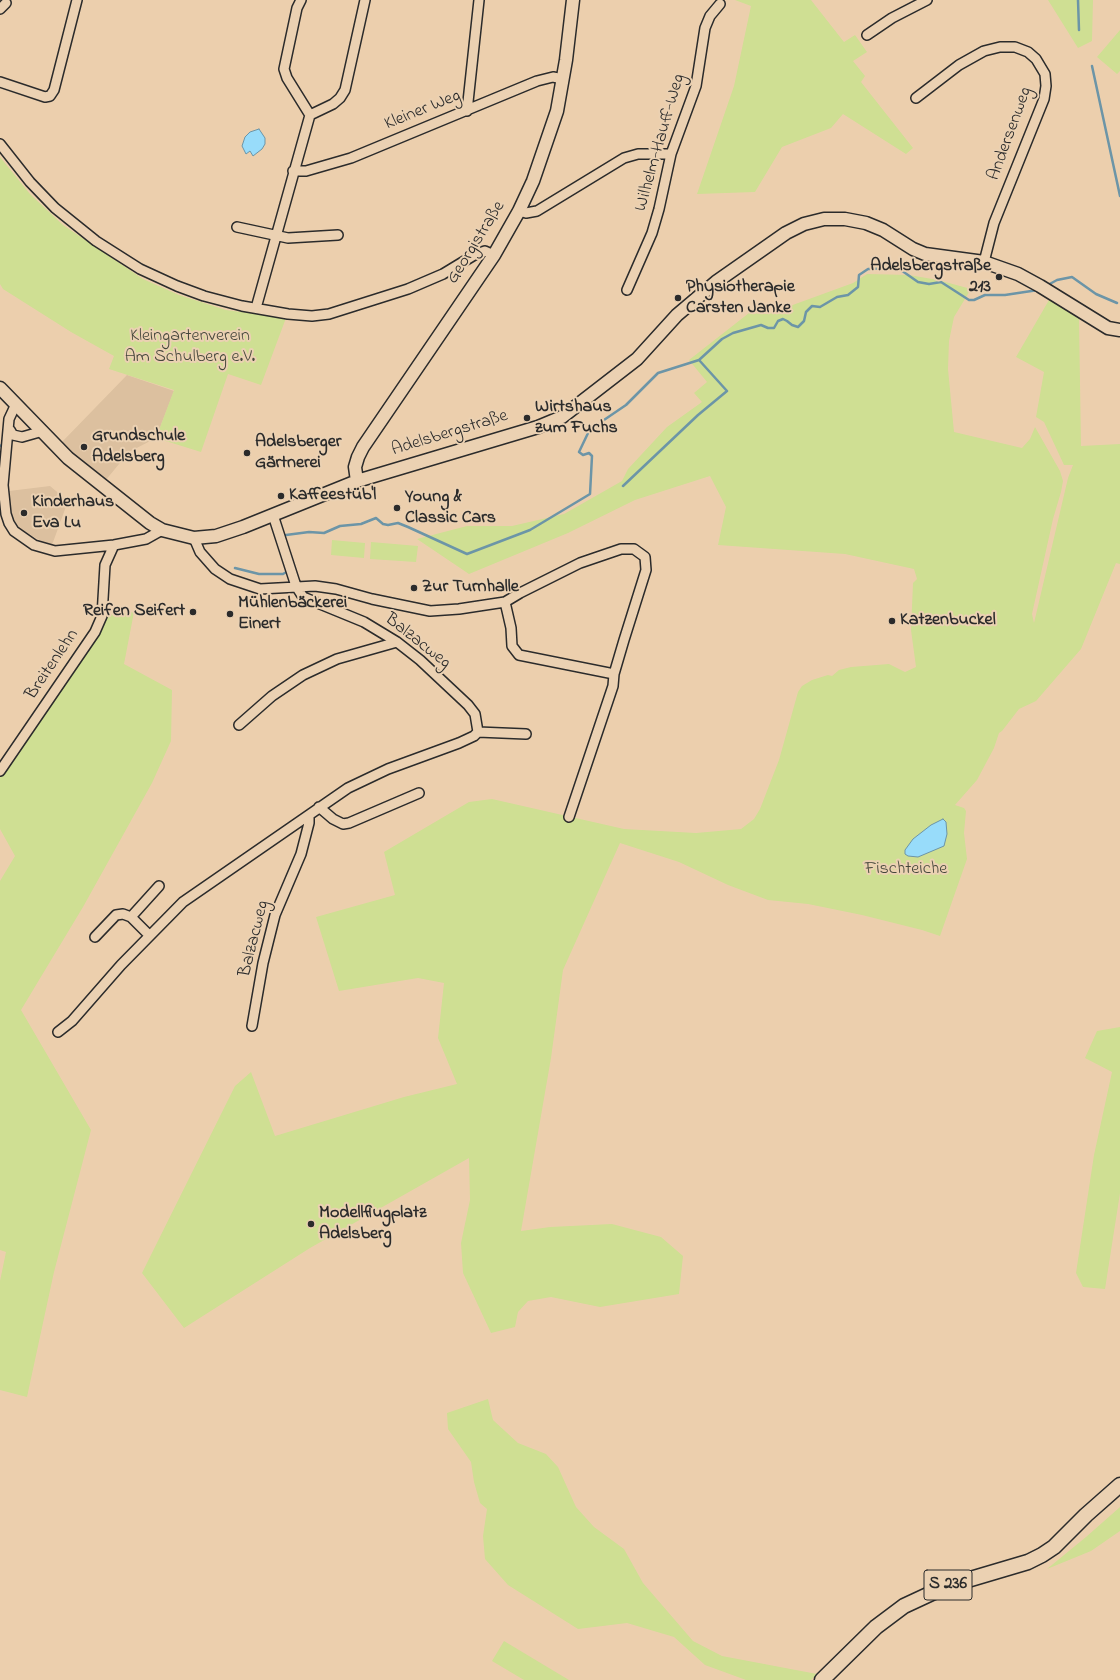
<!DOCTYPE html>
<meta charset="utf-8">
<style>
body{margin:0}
canvas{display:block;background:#eccfad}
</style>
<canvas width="1120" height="1680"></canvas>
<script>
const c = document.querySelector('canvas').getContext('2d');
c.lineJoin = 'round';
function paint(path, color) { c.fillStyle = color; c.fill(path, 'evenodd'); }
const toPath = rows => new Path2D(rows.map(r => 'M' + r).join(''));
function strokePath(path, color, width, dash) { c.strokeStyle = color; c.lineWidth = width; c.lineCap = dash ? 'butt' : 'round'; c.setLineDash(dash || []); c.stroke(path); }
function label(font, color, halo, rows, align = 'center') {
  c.font = font + ' "Indie Flower",sans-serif'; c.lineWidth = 4; c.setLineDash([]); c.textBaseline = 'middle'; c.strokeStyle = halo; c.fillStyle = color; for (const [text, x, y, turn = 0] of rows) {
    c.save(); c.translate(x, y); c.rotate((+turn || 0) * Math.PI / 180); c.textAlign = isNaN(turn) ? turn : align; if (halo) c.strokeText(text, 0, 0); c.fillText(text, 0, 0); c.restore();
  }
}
const built = toPath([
 [127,375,174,391,156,438,129,452,105,481,61,443],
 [50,486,68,501,52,545,43,542,18,528,13,519,10,506,9,491]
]);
const green = toPath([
 [735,0,811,0,844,42,855,35,867,52,853,61,865,76,861,82,913,148,906,154,843,114,831,128,782,147,755,192,697,194,734,86,751,6],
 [1048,0,1093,0,1092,41,1078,48],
 [1120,30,1120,71,1117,74,1097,57],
 [0,157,30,194,63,225,143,279,179,295,226,310,286,318,261,385,228,374,201,452,156,438,174,390,109,369,114,356,71,332,3,289,0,284],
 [867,274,909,275,938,280,971,289,954,317,949,341,948,369,954,432,1022,448,1030,439,1035,427,1060,471,1063,481,1061,492,1053,519,1032,614,1034,623,1068,478,1073,465,1064,465,1044,422,1036,417,1044,372,1016,357,1049,300,1079,319,1081,446,1120,444,1120,564,1116,563,1081,649,1036,701,1019,709,1002,731,999,733,994,748,977,780,955,805,964,808,966,811,964,833,967,859,940,936,922,930,862,915,808,904,768,900,728,885,679,862,620,843,563,970,551,1058,521,1231,550,1227,612,1224,661,1237,683,1256,679,1294,600,1307,551,1297,528,1301,518,1312,515,1327,491,1333,463,1273,461,1243,470,1200,469,1158,310,1248,184,1328,142,1273,235,1086,251,1072,275,1136,404,1097,457,1084,438,1038,444,983,418,978,339,991,316,917,395,895,384,852,469,802,492,799,624,829,696,833,741,829,754,819,760,809,779,760,798,692,802,686,812,680,828,675,832,676,839,670,851,667,889,664,905,672,916,667,911,630,913,583,917,579,914,569,845,554,718,545,726,507,710,476,635,500,568,533,469,574,417,539,467,526,512,526,564,514,622,481,628,469,667,427,702,402,694,393,707,382,689,360,749,313,768,314,853,283],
 [332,540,365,543,364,558,331,555],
 [371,542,418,546,416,562,370,559],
 [134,612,124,664,172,690,171,741,152,783,83,907,21,1010,91,1130,54,1272,27,1397,0,1390,0,1281,6,1252,0,1250,0,881,15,856,0,829,0,777,18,755,97,633,104,615],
 [1120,1027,1120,1193,1105,1289,1083,1287,1076,1273,1094,1155,1112,1072,1085,1058,1097,1031],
 [488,1399,493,1420,518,1443,546,1454,558,1467,576,1507,594,1527,624,1549,643,1583,693,1641,722,1656,817,1674,811,1680,746,1680,705,1665,674,1637,627,1623,578,1629,508,1585,485,1559,483,1536,487,1509,480,1503,474,1482,471,1462,448,1429,447,1413],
 [1120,1507,1120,1531,1091,1551,1047,1569,1086,1537],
 [504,1641,569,1680,524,1680,492,1661]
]);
const water = toPath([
 [259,129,265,138,265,144,262,149,253,156,250,151,246,154,242,146,245,137,250,132,259,129],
 [943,819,946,822,947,834,944,846,918,857,908,856,905,854,905,850,913,839,931,825,943,819]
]);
const stream = toPath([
 [1078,0,1079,30],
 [1092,66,1120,196],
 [1046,286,1057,280,1072,277,1096,294,1117,303],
 [0,446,2,445],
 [623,486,698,415,727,391,699,360],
 [286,535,309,532,324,533,340,526,361,524,376,518,383,524,388,525,398,523,408,527,467,554,530,530,590,494,592,456,589,453,583,455,579,452,589,431,597,428,601,422,626,405,658,373,699,360,722,339,733,333,761,325,768,328,774,328,778,321,783,319,787,321,792,325,798,327,804,321,806,312,812,306,820,307,837,297,848,295,858,287,859,275,868,269,898,268,918,282,929,284,941,282,969,300,974,300,985,295,1005,295,1038,290],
 [235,568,259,574,283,574,288,571]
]);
const street = toPath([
 [301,0,297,8,284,69,287,78,310,115],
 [0,9,6,3],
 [867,35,892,18,927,0],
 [0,82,45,97,50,96,54,90,77,0],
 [916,98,959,65,984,51,1000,47,1015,47,1028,52,1036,59,1045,74,1046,86,1044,99,994,223,984,262],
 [467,111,479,0],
 [0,144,30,182,55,208,96,241,140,269,177,286,204,296,242,306,288,314,312,316,329,314,408,289,443,274,476,254,485,251,494,255],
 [293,171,306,171,351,158,537,81,553,77,563,79],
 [519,211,526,213,537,211,624,158,638,154,671,154],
 [237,227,288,238,338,235],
 [627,290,652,233,659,209,671,154,696,86,705,28,710,16,720,4],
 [256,308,310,115,333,104,340,98,345,90,365,0],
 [16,404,9,419,3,485,6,514,9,523,14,531,34,545,55,551,114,545,146,539,162,530],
 [10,430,13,435,22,437,43,431],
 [194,538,200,552,215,569,230,579,260,589,315,586,336,589,372,599,430,611,459,609,505,602,511,628,512,646,519,655,614,674],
 [505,602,520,593,580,563,621,549,634,549,645,557,646,570,624,640,614,674,613,686,569,817],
 [239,725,272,696,303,675,337,659,397,642],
 [478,732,526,734],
 [0,771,95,632,102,616,105,565,114,545],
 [319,807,333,819,343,824,349,823,419,793],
 [149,935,131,917,159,886],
 [95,937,116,915,123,914,131,917],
 [252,1026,263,963,275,915,301,854,309,823,309,815],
 [58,1032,72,1021,121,965,183,902,348,788,388,769,459,743,474,736,478,732,475,714,468,705,420,660,397,642,364,622,303,597,296,586,273,515]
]);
const secondary = toPath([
 [0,388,68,458,150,523,162,530,194,538,216,536,243,527,357,481,538,427,562,417,637,359,677,315,716,282,786,233,804,224,824,219,845,219,866,223,883,230,913,249,925,254,984,262,1018,274,1040,286,1108,328,1120,330],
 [357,481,355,467,358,457,363,447,494,255,519,211,533,181,557,111,566,60,573,0]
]);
const primary = toPath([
 [822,1680,876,1627,904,1606,947,1586,1028,1562,1042,1555,1054,1547,1086,1515,1120,1485]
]);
const markers = [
 [999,277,4,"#2b2b2b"],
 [678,298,4,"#2b2b2b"],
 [527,418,4,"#2b2b2b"],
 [84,447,4,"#2b2b2b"],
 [247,453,4,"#2b2b2b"],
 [281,496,4,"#2b2b2b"],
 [397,508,4,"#2b2b2b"],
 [24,513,4,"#2b2b2b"],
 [414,588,4,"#2b2b2b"],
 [193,612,4,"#2b2b2b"],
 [230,614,4,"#2b2b2b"],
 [892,621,4,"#2b2b2b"],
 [311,1224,4,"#2b2b2b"]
];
const shields = [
 [948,1585,48]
];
const shieldNames = [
 ["S 236",948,1585]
];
const streetNames = [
 ["Kleiner Weg",423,111,-22],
 ["Andersenweg",1011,134,-70],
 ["Wilhelm-Hauff-Weg",661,143,-74],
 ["Georgistraße",477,243,-58],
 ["Adelsbergstraße",450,434,-17],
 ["Balzacweg",417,642,38],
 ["Breitenlehn",53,665,-56],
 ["Balzacweg",255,939,-76]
];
const poiNames = [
 ["Adelsbergstraße",991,267,"right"],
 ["213",991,288,"right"],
 ["Physiotherapie",686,288],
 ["Carsten Janke",686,309],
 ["Wirtshaus",535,408],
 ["zum Fuchs",535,429],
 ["Grundschule",92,437],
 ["Adelsberg",92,458],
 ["Adelsberger",255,443],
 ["Gärtnerei",255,464],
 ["Kaffeestüb'l",289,496],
 ["Young &",405,498],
 ["Classic Cars",405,519],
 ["Kinderhaus",32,503],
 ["Eva Lu",32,524],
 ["Zur Turnhalle",422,588],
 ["Mühlenbäckerei",238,604],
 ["Einert",238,625],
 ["Reifen Seifert",185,612,"right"],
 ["Katzenbuckel",900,621],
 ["Modellflugplatz",319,1214],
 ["Adelsberg",319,1235]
];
const parkNames = [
 ["Kleingartenverein",190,337],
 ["Am Schulberg e.V.",190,358],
 ["Fischteiche",906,870]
];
paint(built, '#dcc09f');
paint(green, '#cfdf93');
paint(water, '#98dcfa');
strokePath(water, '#6c95a7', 1);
strokePath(stream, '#6c95a7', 2.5);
strokePath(street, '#2b2b2b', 12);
strokePath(secondary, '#2b2b2b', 15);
strokePath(primary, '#2b2b2b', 17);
strokePath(street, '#ebd1b2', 9);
strokePath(secondary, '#ebd1b2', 12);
strokePath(primary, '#ebd1b2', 14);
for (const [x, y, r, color] of markers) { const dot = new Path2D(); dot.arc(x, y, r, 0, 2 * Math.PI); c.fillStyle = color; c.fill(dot); strokePath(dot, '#ebd1b2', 1.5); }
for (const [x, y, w] of shields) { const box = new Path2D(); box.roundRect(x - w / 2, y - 15, w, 30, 3); c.fillStyle = '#ebd1b2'; c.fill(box); strokePath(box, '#2b2b2b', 1); }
label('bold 17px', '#2b2b2b', null, shieldNames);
label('18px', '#2b2b2b', '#ebd1b2', streetNames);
label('bold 18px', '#2b2b2b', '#ebd1b2', poiNames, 'left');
label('18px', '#44463b', '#ebd1b2', parkNames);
</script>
